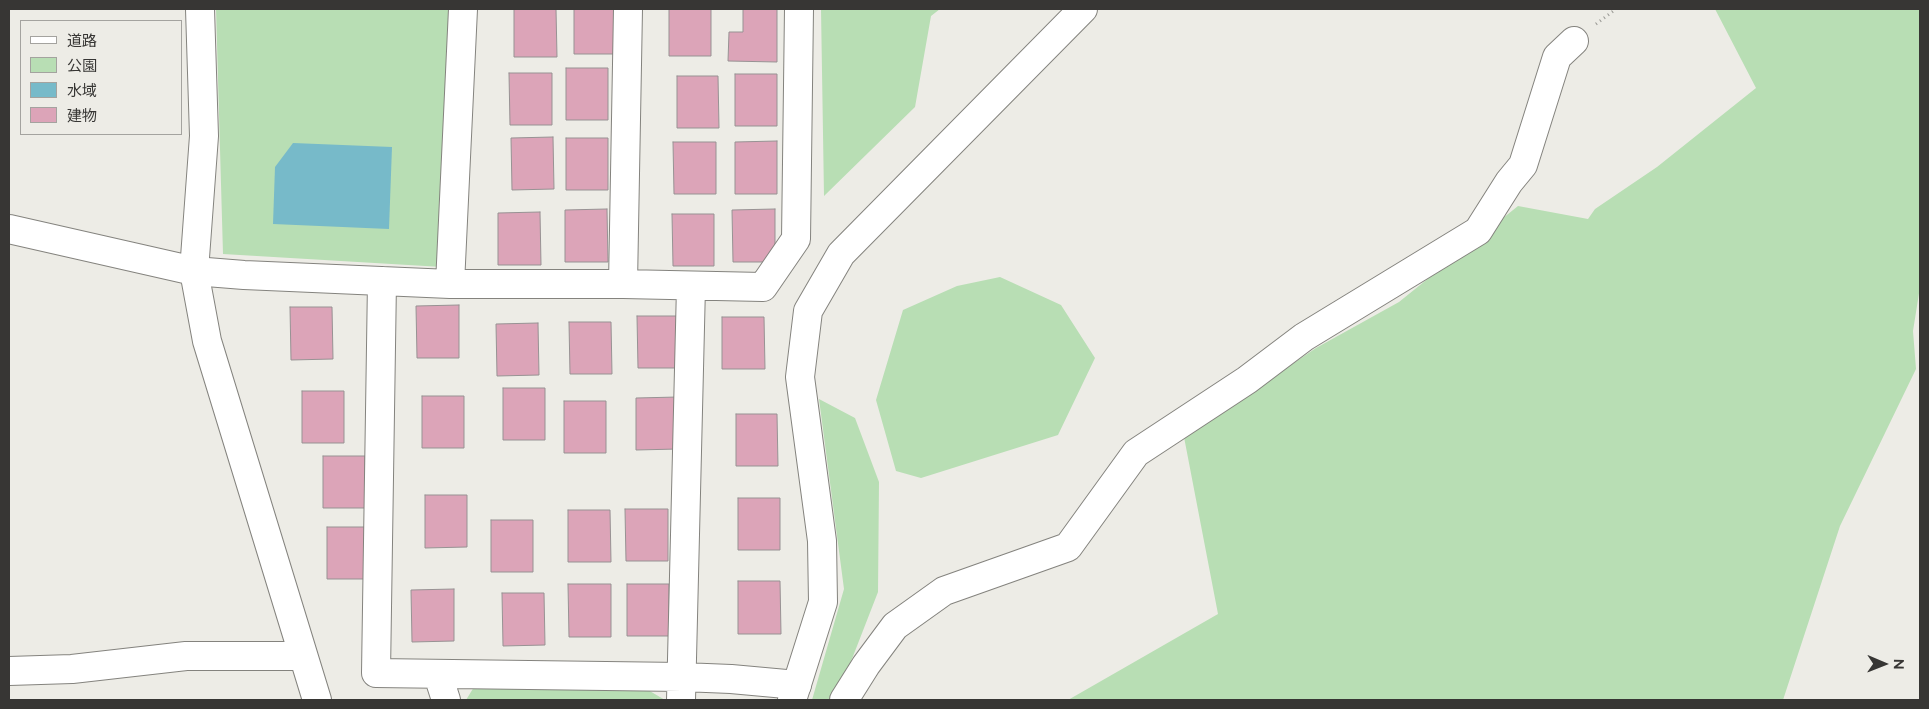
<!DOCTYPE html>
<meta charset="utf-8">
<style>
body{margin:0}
#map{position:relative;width:1929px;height:709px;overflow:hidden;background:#edece6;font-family:Raleway,"Noto Sans JP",sans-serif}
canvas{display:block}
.frame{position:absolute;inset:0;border:10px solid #373634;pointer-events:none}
.legend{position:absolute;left:20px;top:20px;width:162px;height:115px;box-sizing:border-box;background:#edece6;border:1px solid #a4a39f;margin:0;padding:6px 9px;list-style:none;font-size:15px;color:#373634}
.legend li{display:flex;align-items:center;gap:10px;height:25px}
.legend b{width:25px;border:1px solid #a4a39f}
.north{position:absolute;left:1859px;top:639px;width:50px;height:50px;-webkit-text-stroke:4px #edece6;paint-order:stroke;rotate:91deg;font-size:14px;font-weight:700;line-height:20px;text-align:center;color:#373634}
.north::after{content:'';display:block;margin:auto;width:18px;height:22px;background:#373634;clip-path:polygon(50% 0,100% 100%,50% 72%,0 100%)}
</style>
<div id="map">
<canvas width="1929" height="709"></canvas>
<div class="frame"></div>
<ul class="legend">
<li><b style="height:6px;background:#fff"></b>道路</li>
<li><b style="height:14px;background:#b8deb4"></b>公園</li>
<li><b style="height:14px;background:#77bac9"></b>水域</li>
<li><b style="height:14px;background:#dca4b8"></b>建物</li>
</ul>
<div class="north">N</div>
</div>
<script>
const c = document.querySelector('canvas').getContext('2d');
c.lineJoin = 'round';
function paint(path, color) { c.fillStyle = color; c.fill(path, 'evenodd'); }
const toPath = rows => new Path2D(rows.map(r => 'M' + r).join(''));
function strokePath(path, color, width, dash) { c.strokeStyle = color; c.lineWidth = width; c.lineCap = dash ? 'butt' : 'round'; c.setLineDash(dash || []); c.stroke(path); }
const green = toPath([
 [216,9,451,9,442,267,223,254],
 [821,9,940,9,931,16,915,107,824,196],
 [1715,9,1920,9,1920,287,1913,331,1916,369,1840,526,1783,700,1068,700,1218,614,1184,437,1316,348,1399,302,1518,206,1588,219,1595,209,1657,167,1756,88],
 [1000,277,1061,305,1095,358,1058,435,921,478,896,471,876,400,903,310,957,286],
 [819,399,855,418,879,482,878,592,836,700,812,700,844,589],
 [474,687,648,690,665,700,466,700]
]);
const water = toPath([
 [293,143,392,147,389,229,273,224,275,167]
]);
const building = toPath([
 [514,9,556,9,557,57,514,57,514,9],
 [574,9,615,9,616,54,574,54,574,9],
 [669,9,711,9,711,56,669,56,669,9],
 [743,9,777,9,777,62,728,61,729,32,743,32,743,9],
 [566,68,608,68,608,120,566,120,566,68],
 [509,73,552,73,552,125,510,125,509,73],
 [735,74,777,74,777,126,735,126,735,74],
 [677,76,718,76,719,128,677,128,677,76],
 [553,137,554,189,512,190,511,138,553,137],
 [566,138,608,138,608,190,566,190,566,138],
 [777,141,777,194,735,194,735,142,777,141],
 [673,142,716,142,716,194,674,194,673,142],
 [607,209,608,262,565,262,565,210,607,209],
 [775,209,775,262,733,262,732,210,775,209],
 [540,212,541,265,498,265,498,213,540,212],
 [672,214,714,214,714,266,673,266,672,214],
 [459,305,459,358,417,358,416,306,459,305],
 [290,307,332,307,333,359,291,360,290,307],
 [637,316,680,316,680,368,638,368,637,316],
 [722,317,764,317,765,369,722,369,722,317],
 [569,322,611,322,612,374,570,374,569,322],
 [538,323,539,375,497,376,496,324,538,323],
 [503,388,545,388,545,440,503,440,503,388],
 [302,391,344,391,344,443,302,443,302,391],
 [422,396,464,396,464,448,422,448,422,396],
 [678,397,678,449,636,450,636,398,678,397],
 [564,401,606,401,606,453,564,453,564,401],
 [736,414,777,414,778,466,736,466,736,414],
 [323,456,365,456,365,508,323,508,323,456],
 [425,495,467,495,467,547,425,548,425,495],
 [738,498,780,498,780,550,738,550,738,498],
 [625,509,668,509,668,561,626,561,625,509],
 [568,510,610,510,611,562,568,562,568,510],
 [491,520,533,520,533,572,491,572,491,520],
 [327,527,369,527,370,579,327,579,327,527],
 [738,581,780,581,781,634,738,634,738,581],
 [568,584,611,584,611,637,569,637,568,584],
 [627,584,669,584,669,636,627,636,627,584],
 [454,589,454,641,412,642,411,590,454,589],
 [502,593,544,593,545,645,503,646,502,593]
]);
const path = toPath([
 [1596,24,1616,9]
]);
const street = toPath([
 [194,271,244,275,450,284,623,284,763,287,796,239,799,9],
 [382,281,376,673,682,677,731,679,797,685],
 [450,284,463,9],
 [623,284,628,9],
 [9,671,72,669,186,656,302,656],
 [438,675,446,700],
 [681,700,691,286],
 [844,700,866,665,895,626,944,591,1068,547,1136,453,1247,380,1304,337,1478,231,1509,182,1523,165,1557,57,1574,41]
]);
const secondary = toPath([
 [200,9,204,136,194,271,207,341,317,700],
 [9,229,194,271],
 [792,700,823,602,822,541,800,377,808,311,841,254,1083,9]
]);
paint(green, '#b8deb4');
paint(water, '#77bac9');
paint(building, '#dca4b8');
strokePath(building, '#979293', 1);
strokePath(street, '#84837e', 30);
strokePath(secondary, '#84837e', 30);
strokePath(path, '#979692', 3, [1, 4]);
strokePath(street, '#fff', 28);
strokePath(secondary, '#fff', 28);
</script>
